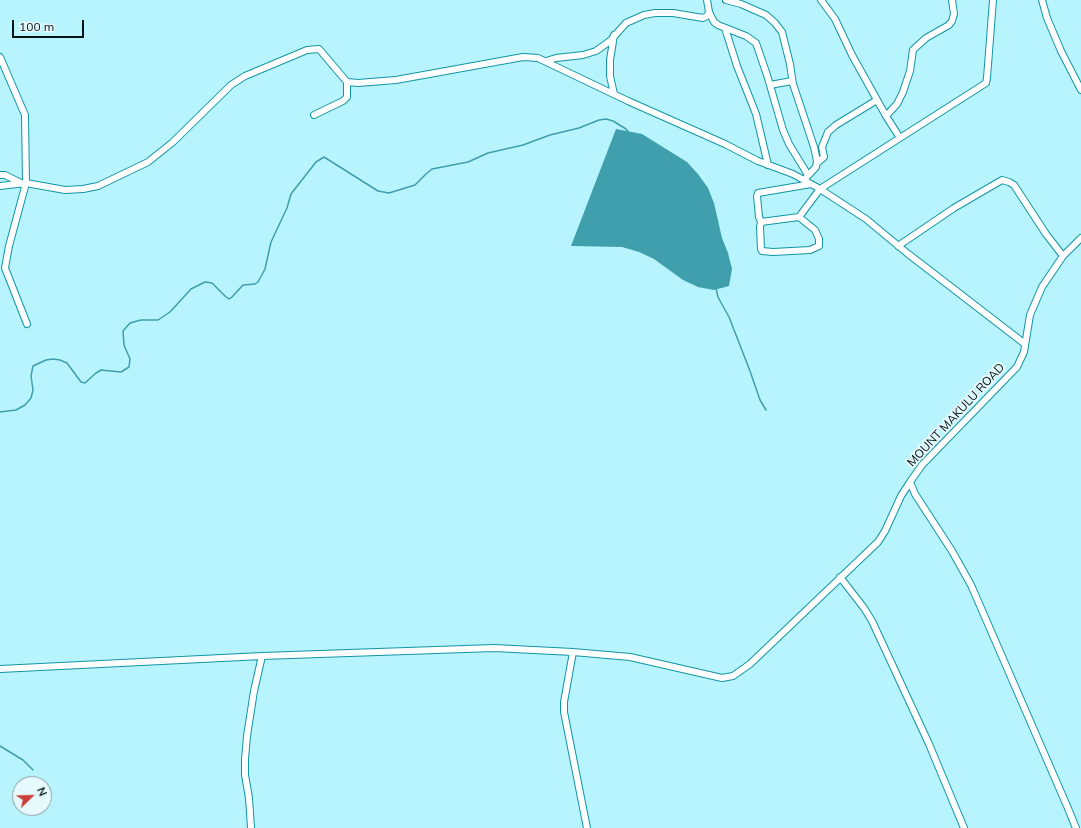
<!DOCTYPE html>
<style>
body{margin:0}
#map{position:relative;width:1081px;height:828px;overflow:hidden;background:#b8f4fd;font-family:Mulish,sans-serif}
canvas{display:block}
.north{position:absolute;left:12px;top:776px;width:40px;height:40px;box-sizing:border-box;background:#e6f9fc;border:1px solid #8a9da0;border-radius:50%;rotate:67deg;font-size:11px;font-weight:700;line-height:16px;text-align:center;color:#001316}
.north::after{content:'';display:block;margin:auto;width:14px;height:18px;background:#ca3c34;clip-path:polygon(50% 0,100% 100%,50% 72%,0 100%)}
.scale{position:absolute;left:12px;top:20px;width:72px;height:18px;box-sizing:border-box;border:2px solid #001316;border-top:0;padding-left:5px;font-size:12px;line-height:14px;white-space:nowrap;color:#001316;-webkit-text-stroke:3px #e6f9fc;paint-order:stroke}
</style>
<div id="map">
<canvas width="1081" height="828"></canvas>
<div class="north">N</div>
<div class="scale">100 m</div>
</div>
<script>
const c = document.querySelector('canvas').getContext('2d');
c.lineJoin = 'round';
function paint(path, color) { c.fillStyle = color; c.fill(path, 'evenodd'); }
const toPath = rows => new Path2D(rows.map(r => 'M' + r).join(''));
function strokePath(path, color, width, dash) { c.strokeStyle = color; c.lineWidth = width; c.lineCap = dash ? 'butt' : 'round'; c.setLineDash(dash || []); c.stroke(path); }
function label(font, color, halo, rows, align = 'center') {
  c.font = font + ' Mulish,sans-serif'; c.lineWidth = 4; c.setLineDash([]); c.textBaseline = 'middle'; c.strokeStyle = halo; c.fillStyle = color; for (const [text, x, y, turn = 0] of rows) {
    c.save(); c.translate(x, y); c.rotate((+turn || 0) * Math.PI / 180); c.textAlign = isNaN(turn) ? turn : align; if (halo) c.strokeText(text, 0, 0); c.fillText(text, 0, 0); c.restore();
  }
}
const water = toPath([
 [616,129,642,134,687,162,698,174,708,188,714,203,722,238,728,253,732,269,729,286,714,290,698,287,683,280,654,259,639,252,622,247,571,246]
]);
const stream = toPath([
 [716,288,718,297,729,317,750,371,760,400,766,410],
 [0,412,16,410,25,405,31,398,33,390,31,376,33,366,46,360,53,359,60,360,67,363,81,382,85,383,96,373,101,370,121,372,129,367,130,359,124,345,123,331,130,323,141,320,158,320,170,312,191,289,205,282,212,283,225,296,229,299,232,297,243,285,255,284,258,282,265,269,271,242,287,208,291,194,316,162,324,157,378,191,389,193,415,185,426,174,432,169,468,162,488,153,523,145,550,135,579,128,599,120,606,119,613,121,626,129,629,133],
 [0,746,23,760,33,770]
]);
const minor = toPath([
 [726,0,741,4,766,15,775,23,782,32,790,64,793,84,814,147,817,161,816,167,804,180],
 [821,0,835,19,852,55,886,116,900,138],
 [1042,0,1047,18,1061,51,1081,90],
 [709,12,714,22,718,25,746,36,756,43,767,75,783,130,789,144,808,175],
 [725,28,737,66,756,114,768,165],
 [0,57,25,115,26,183,9,246,5,268,27,324],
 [546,61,556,58,583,55,596,51,610,41,626,23,644,15,655,13,673,13,703,18,707,16,709,12,707,0],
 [770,85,792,81],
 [614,94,610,76,610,60,614,35],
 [314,115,343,101,347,97,347,82],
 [886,116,897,104,903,92,910,71,913,50,915,48,926,38,949,25,952,21,954,14,952,0],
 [817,163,824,157,822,147,828,132,836,125,877,100],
 [0,175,5,175,21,183],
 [0,186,26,183,65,190,83,189,98,186,148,162,173,142,231,85,245,76,307,50,319,49,347,82,358,83,396,80,523,57,538,58,628,101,725,144,758,161,793,174,820,189,866,219,907,253,1025,344],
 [799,217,815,230,819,239,819,246,810,250,773,252,762,251,761,249,760,227,761,222,799,217,820,189,986,83,987,78,993,0],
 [761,222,759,217,757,196,758,193,811,184],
 [898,246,954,208,1002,180,1009,182,1014,185,1046,234,1063,256],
 [840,577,864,608,872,621,929,744,964,828],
 [573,652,564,702,564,712,587,828],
 [0,669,262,656,494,648,573,652,630,657,722,678,733,676,750,664,878,542,885,531,901,496,910,482],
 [251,828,249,798,245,775,245,759,247,736,254,691,262,656],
 [1076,828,1067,806,971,585,952,551,915,494,910,482,922,465,1017,367,1024,352,1030,315,1042,287,1063,256,1081,238]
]);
const streetNames = [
 ["MOUNT MAKULU ROAD",956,415,-47]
];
paint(water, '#3f9fac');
strokePath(stream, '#3f9fac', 1.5);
strokePath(minor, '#1095a4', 8);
strokePath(minor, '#fff', 6);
label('12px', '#001316', '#e6f9fc', streetNames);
</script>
